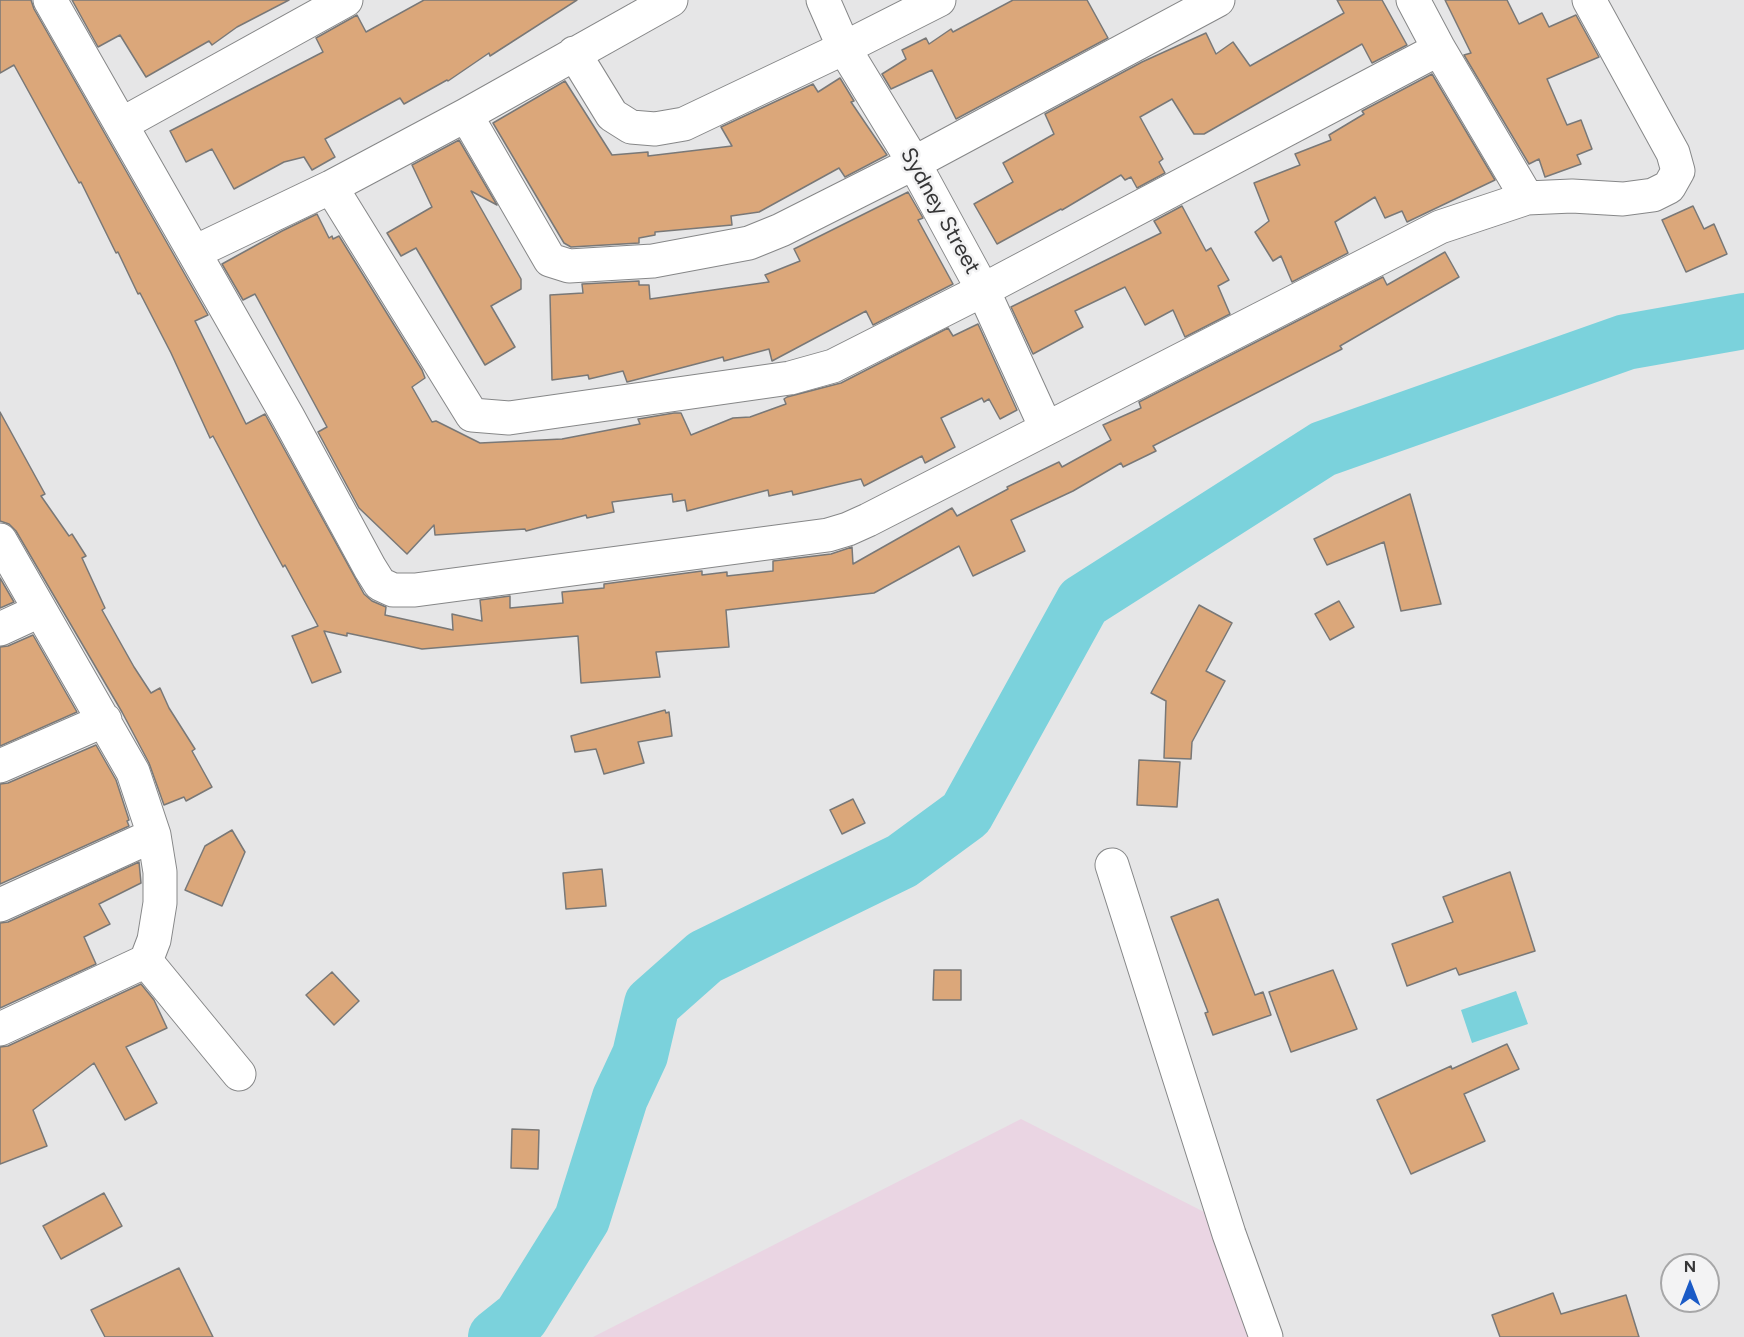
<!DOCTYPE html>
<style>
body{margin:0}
#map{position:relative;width:1744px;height:1337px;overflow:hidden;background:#e6e6e7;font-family:Figtree,sans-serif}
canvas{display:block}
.north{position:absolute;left:1660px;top:1253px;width:60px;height:60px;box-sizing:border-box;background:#f3f3f4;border:2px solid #a7a7a8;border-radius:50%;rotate:0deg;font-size:16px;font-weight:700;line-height:24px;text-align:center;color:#363637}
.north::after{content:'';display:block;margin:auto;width:21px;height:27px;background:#1a5ac6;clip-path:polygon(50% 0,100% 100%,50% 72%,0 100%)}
</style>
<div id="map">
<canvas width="1744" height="1337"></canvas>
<div class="north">N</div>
</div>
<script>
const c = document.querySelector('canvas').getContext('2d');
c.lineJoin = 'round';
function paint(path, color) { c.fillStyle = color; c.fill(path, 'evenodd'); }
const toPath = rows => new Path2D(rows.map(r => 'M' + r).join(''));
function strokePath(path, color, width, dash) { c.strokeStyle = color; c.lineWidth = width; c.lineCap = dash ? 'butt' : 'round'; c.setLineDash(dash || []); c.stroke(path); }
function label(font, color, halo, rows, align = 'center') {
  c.font = font + ' Figtree,sans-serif'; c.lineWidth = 5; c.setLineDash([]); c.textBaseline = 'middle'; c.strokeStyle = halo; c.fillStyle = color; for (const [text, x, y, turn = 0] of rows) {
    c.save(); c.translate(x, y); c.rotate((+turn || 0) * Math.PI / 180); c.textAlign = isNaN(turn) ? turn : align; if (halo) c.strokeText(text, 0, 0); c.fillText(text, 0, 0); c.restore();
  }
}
const industrial = toPath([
 [1021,1119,1216,1218,1257,1337,593,1337]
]);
const water = toPath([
 [1516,991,1528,1024,1472,1043,1461,1010]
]);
const river = toPath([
 [496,1337,521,1317,582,1219,620,1098,640,1055,652,1004,705,957,902,861,966,814,1083,602,1323,449,1626,342,1744,321]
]);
const building = toPath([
 [0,0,31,0,34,9,208,315,195,321,246,424,265,414,364,594,372,601,386,607,385,615,453,630,452,614,482,621,480,600,510,596,510,608,563,603,562,592,604,588,604,584,702,571,702,575,727,572,727,576,773,571,773,561,831,554,852,547,853,564,952,508,957,516,1008,489,1007,487,1059,462,1062,467,1111,440,1103,425,1141,408,1139,402,1383,277,1387,285,1445,252,1459,277,1340,346,1342,349,1153,446,1156,451,1123,467,1121,463,1073,491,1011,520,1025,551,973,576,959,546,874,593,726,610,729,647,656,652,660,677,581,683,578,636,422,649,347,633,347,636,324,631,341,672,312,683,292,636,318,626,285,565,283,567,260,525,213,436,210,438,171,353,140,293,138,294,118,252,116,253,81,182,79,183,14,65,0,73,0,0],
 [72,0,289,0,237,27,212,45,209,41,146,77,120,35,98,47,72,0],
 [424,0,577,0,490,56,489,53,448,81,447,80,404,104,400,98,325,139,335,157,312,170,304,157,284,162,234,189,212,149,186,162,170,131,323,52,316,38,357,15,366,32,424,0],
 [1013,0,1087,0,1108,38,956,119,932,70,891,89,882,74,906,59,902,50,926,38,929,44,951,29,953,32,1013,0],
 [1337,0,1382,0,1407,45,1372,63,1362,44,1204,134,1194,134,1172,99,1140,117,1163,159,1159,162,1165,173,1137,188,1131,177,1125,180,1121,175,1062,210,1061,209,997,244,974,204,1013,182,1003,163,1054,134,1045,114,1142,62,1206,33,1216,54,1233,42,1250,66,1344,13,1337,0],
 [1445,0,1507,0,1519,24,1542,13,1549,27,1576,15,1599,57,1547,79,1567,125,1581,120,1592,149,1577,155,1581,164,1545,177,1539,159,1529,164,1464,55,1471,53,1445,0],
 [1432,74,1495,180,1407,222,1402,211,1385,218,1375,197,1335,222,1348,253,1292,282,1281,256,1273,261,1255,232,1269,221,1254,183,1300,165,1295,154,1331,140,1329,135,1364,114,1362,111,1432,74],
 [840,78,854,101,851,102,887,155,845,177,839,168,759,212,731,216,732,225,655,232,655,235,639,238,639,243,571,247,564,243,493,123,565,81,612,155,648,152,648,156,732,146,721,127,813,84,818,92,840,78],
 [459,140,497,205,471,191,521,279,521,289,491,306,515,347,485,365,416,248,401,256,387,233,432,207,412,165,459,140],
 [908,192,923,218,918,220,953,284,873,325,866,311,772,361,769,349,724,361,723,357,627,382,623,371,589,379,588,375,552,380,550,295,583,293,582,284,639,281,639,285,649,285,650,299,769,282,765,275,800,261,794,249,908,192],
 [1182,206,1206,251,1211,248,1229,280,1218,286,1230,314,1185,337,1173,310,1145,325,1125,287,1075,311,1083,327,1033,354,1011,307,1161,233,1154,221,1182,206],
 [1693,206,1704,229,1714,224,1727,254,1686,272,1662,220,1693,206],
 [317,214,329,238,332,236,333,239,339,236,422,370,425,378,412,387,432,422,436,421,480,443,562,439,640,424,638,419,674,413,681,413,691,435,733,418,750,417,786,404,784,399,787,397,841,383,948,328,953,336,978,324,1017,410,1000,419,989,399,984,402,982,398,941,418,955,447,925,463,922,456,864,486,861,479,793,495,792,491,769,496,768,490,687,511,685,500,673,502,672,494,612,502,614,512,587,518,586,515,526,531,525,529,435,535,434,525,407,554,359,508,318,432,327,427,255,294,243,300,222,264,282,231,317,214],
 [0,412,45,494,41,496,69,536,72,534,86,556,82,558,105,608,102,610,134,667,151,693,160,688,169,708,195,749,192,751,212,787,186,801,184,797,164,805,149,763,122,712,16,531,9,524,0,521,0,412],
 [1410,494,1441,604,1401,611,1384,542,1327,565,1314,539,1410,494],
 [0,578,14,602,0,608,0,578],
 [1339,601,1354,627,1330,640,1315,614,1339,601],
 [1199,605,1232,623,1206,671,1225,681,1192,742,1191,759,1164,758,1166,701,1151,693,1199,605],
 [33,635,77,712,0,746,0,647,8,646,33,635],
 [665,710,666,713,669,712,672,736,638,742,644,763,604,774,596,749,575,752,571,736,665,710],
 [96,745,116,780,129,820,127,821,129,826,0,884,0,784,8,783,96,745],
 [1139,760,1180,762,1177,807,1137,805,1139,760],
 [853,799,865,823,842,834,830,810,853,799],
 [232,830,245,852,222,906,185,890,205,846,232,830],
 [139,862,141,883,99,904,110,924,84,937,96,964,0,1008,0,923,8,922,139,862],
 [602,869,606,906,566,909,563,873,602,869],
 [1510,872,1535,951,1459,975,1456,968,1407,986,1392,944,1453,922,1443,897,1510,872],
 [1218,899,1255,995,1263,992,1271,1015,1213,1035,1205,1013,1208,1012,1171,917,1218,899],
 [934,970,961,970,961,1000,933,1000,934,970],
 [1333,970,1357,1029,1291,1052,1269,992,1333,970],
 [332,972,359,1001,334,1025,306,995,332,972],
 [141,984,154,1000,167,1028,126,1047,157,1103,125,1120,94,1063,33,1110,47,1146,0,1164,0,1047,8,1046,141,984],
 [1507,1044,1519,1069,1464,1094,1485,1141,1411,1174,1377,1100,1451,1066,1452,1069,1507,1044],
 [512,1129,539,1130,538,1169,511,1168,512,1129],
 [104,1193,122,1226,61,1259,43,1226,104,1193],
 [179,1268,213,1337,105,1337,91,1310,179,1268],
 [1553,1293,1561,1314,1626,1295,1639,1337,1500,1337,1492,1315,1553,1293]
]);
const street = toPath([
 [50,0,288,417,370,568,380,584,393,590,415,590,828,535,848,529,868,520,1440,227,1527,198,1572,196,1623,199,1653,195,1669,187,1678,171,1673,153,1589,0],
 [823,0,844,48,914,163,983,290,1046,428],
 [1413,0,1439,49,1527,198],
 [574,53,612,115,631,127,655,129,684,124,844,48,939,0],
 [466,115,550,260,569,266,653,261,749,243,781,230,914,163,1218,0],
 [122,124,346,0],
 [331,187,472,415,509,418,790,378,833,366,983,290,1439,49],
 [195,252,331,187,466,115,671,0],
 [0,540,133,772,154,835,160,872,160,903,154,940,146,961,0,1029],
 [0,629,39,611],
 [0,766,105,720],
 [1112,865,1229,1234,1266,1337],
 [0,905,154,835],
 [146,961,239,1074]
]);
const streetNames = [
 ["Sydney Street",940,211,61]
];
paint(industrial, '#ead5e3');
paint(water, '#7bd2dc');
strokePath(river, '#7bd2dc', 56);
paint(building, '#dba77a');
strokePath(building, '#797877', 1.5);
strokePath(street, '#868788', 35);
strokePath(street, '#fff', 33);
label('22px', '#363637', '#f3f3f4', streetNames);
</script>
